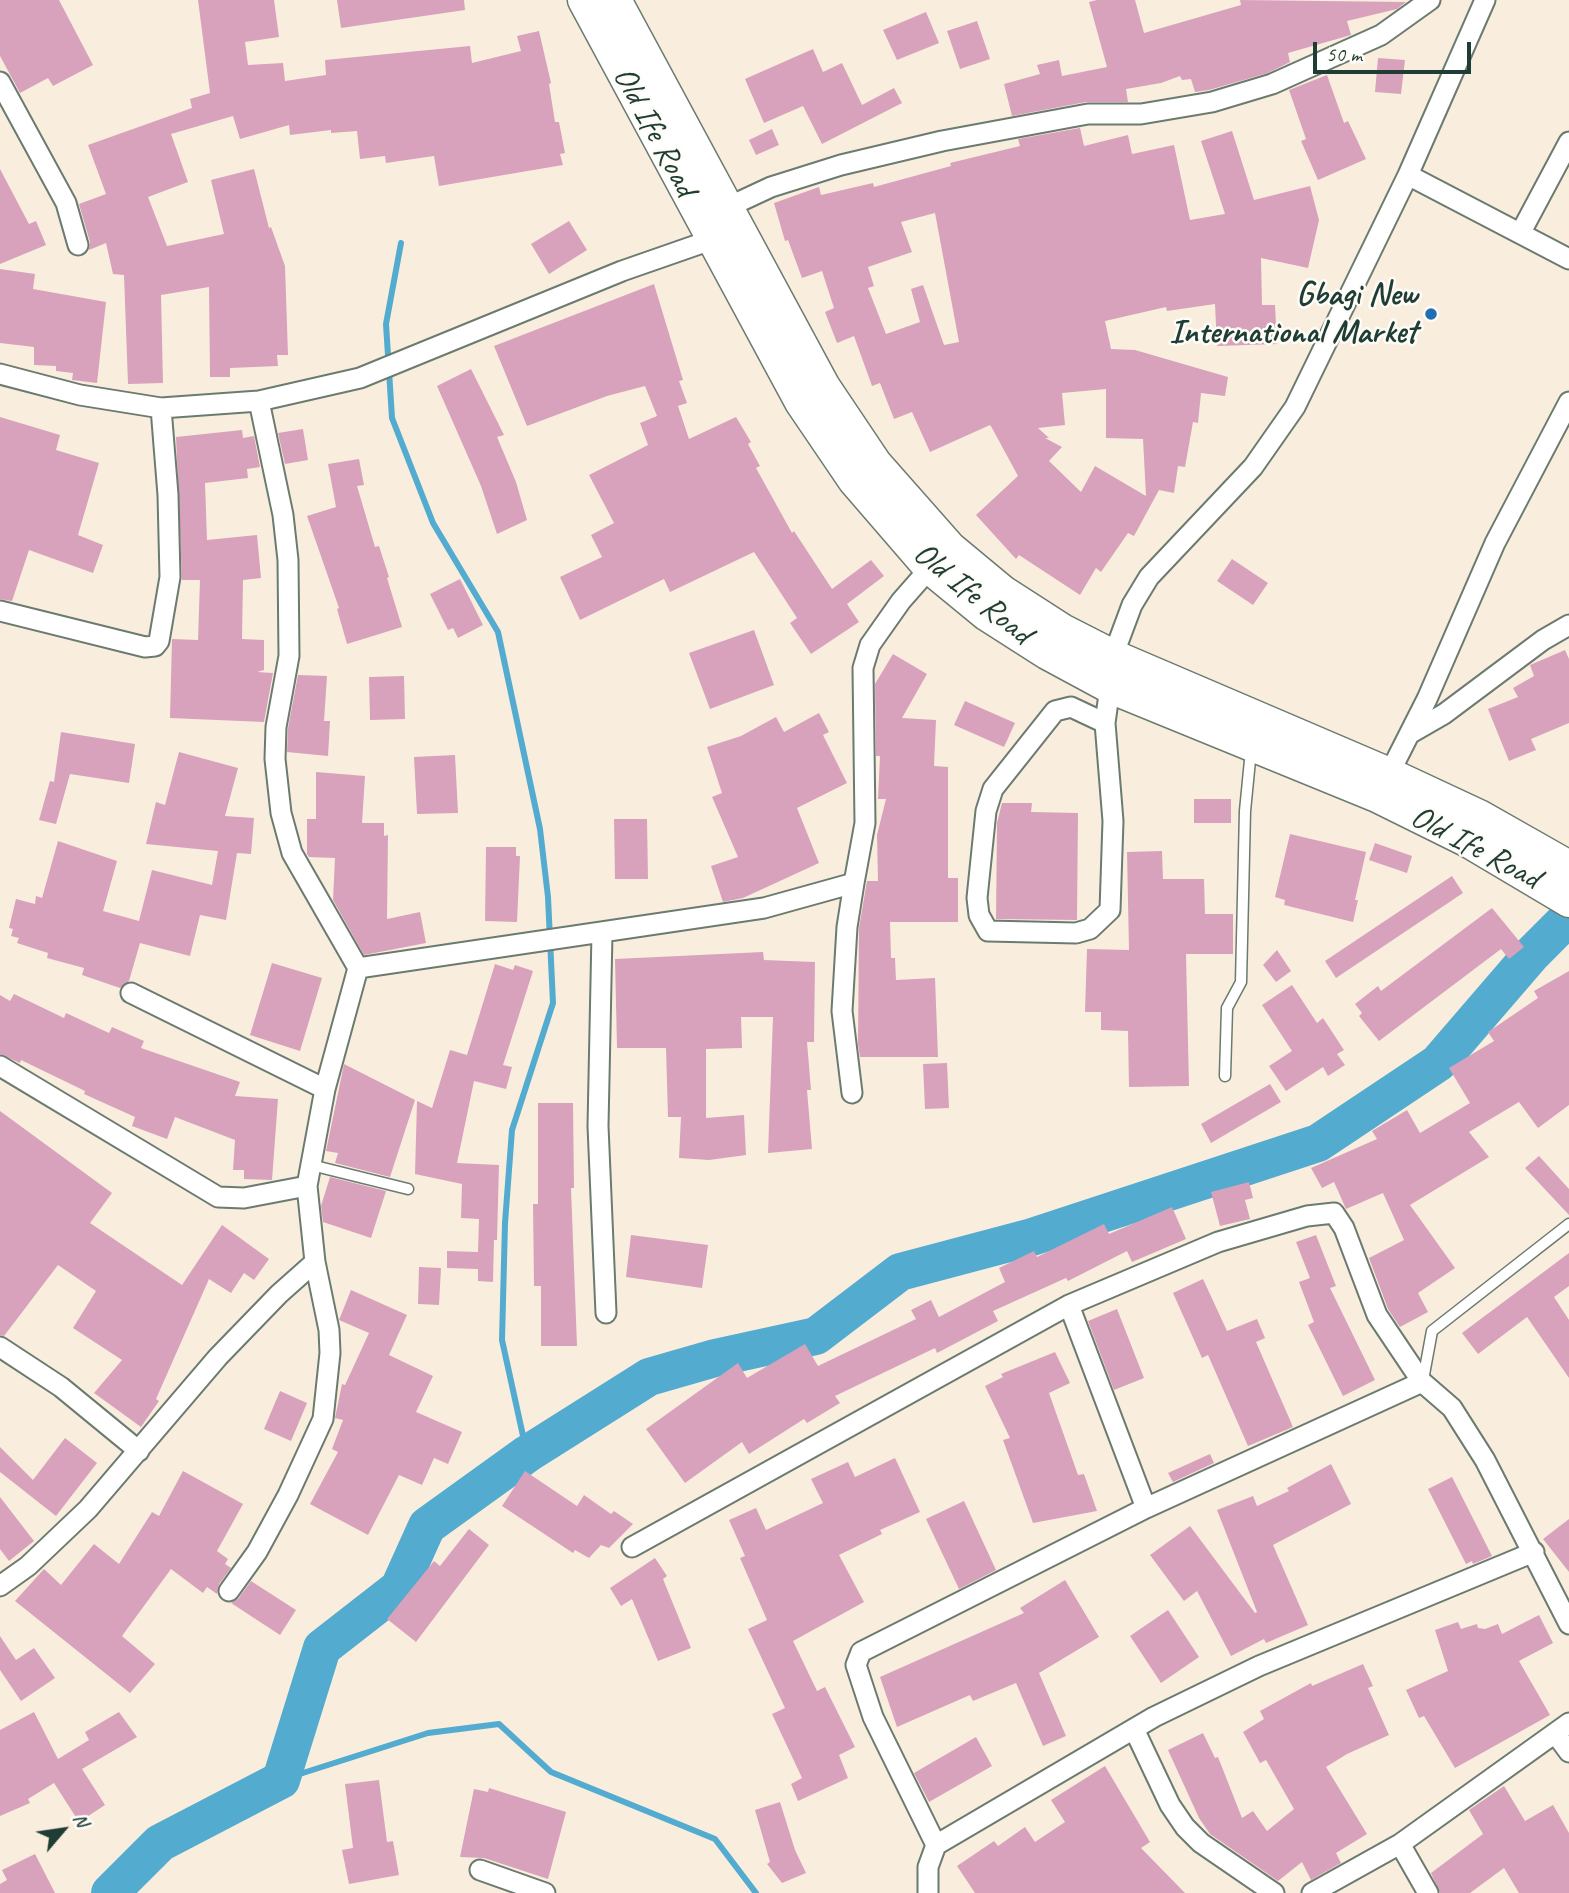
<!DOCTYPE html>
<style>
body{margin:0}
#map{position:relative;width:1569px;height:1893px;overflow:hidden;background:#f9eedd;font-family:Caveat,sans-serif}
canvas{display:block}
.north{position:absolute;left:28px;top:1795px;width:70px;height:70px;-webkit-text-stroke:5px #fdfcf7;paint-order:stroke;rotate:61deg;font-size:19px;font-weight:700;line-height:28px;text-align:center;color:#1f3d34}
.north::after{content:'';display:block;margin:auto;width:24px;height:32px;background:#1f3d34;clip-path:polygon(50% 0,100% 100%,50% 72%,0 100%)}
.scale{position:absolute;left:1313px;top:42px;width:158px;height:32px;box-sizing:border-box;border:4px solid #1f3d34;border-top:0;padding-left:9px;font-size:21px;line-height:24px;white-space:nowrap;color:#1f3d34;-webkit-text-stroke:5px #fdfcf7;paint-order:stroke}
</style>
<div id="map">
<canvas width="1569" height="1893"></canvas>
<div class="north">N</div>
<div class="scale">50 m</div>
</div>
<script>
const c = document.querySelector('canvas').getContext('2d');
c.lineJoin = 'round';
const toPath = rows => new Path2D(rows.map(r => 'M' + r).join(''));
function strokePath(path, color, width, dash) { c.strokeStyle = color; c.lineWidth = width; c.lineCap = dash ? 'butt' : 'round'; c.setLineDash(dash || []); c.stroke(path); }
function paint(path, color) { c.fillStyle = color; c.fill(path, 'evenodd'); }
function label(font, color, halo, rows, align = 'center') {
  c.font = font + ' Caveat,sans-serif'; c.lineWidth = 5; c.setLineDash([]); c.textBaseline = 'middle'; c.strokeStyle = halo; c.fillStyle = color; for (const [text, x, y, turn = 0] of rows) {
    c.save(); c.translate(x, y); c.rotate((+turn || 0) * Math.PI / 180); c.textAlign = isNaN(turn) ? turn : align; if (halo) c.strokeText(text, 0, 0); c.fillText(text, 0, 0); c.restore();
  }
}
const stream = toPath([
 [401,243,386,324,392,418,433,523,498,632,540,829,548,897,553,1003,512,1130,505,1223,502,1340,527,1454],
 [281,1780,428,1733,499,1724,551,1772,715,1839,756,1893]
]);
const river = toPath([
 [110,1893,160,1843,281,1780,322,1648,399,1588,427,1526,527,1454,649,1377,715,1358,816,1336,900,1272,1032,1237,1318,1143,1438,1063,1531,955,1569,917]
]);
const building = toPath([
 [0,0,59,0,93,65,53,86,48,78,20,93,0,56],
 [198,0,274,0,279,37,245,42,248,65,283,63,285,81,326,75,325,60,470,46,472,63,521,51,517,36,539,31,551,83,549,84,555,122,559,122,565,153,560,154,563,165,439,186,434,156,386,163,385,156,360,159,357,131,331,133,331,130,290,135,289,125,240,139,233,116,171,134,188,182,148,197,167,246,224,234,211,180,254,169,269,228,271,227,285,266,288,355,277,355,278,366,230,368,230,377,210,377,209,287,161,295,163,383,128,384,124,275,113,274,106,243,89,250,90,242,79,204,106,194,88,145,192,108,190,99,210,93],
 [337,0,464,0,465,10,341,28],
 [1097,0,1135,0,1144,33,1241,5,1240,0,1406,2,1397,9,1347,21,1351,35,1288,53,1290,62,1268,73,1209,90,1195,92,1191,79,1182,80,1180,76,1161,83,1126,89,1128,102,1086,102,1012,116,1004,84,1040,74,1037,65,1059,60,1062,76,1107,67,1089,2],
 [926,12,939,43,897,60,883,30],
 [977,21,990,59,960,69,947,31],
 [813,49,823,72,842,63,862,105,894,88,902,103,822,144,803,106,764,123,745,79],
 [1378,58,1405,60,1401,94,1375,92],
 [1327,75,1344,123,1348,121,1366,159,1318,180,1301,141,1306,139,1289,90],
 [1080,128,1084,146,1128,135,1132,154,1174,145,1190,220,1225,214,1201,141,1232,131,1254,200,1310,186,1319,220,1308,268,1261,258,1262,305,1275,305,1277,344,1217,346,1215,304,1167,311,1166,307,1105,321,1111,349,1135,350,1228,377,1225,396,1201,393,1198,423,1193,422,1185,467,1178,466,1174,493,1159,490,1134,536,1128,533,1101,572,1096,568,1080,595,1019,555,1016,559,976,515,1018,476,992,428,990,425,930,452,912,412,894,419,880,383,872,386,854,336,837,343,825,312,834,308,822,271,802,278,788,240,785,241,774,203,819,187,821,195,873,183,874,187,951,166,950,163,1020,146,1018,139],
 [935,213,959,342,944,345,923,285,911,289,920,322,886,334,868,288,874,286,868,267,912,252,901,222],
 [1106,389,1106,438,1143,439,1146,496,1095,466,1081,492,1049,461,1062,447,1045,438,1049,438,1038,428,1065,425,1062,393],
 [772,129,779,145,756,155,749,140],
 [0,169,29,224,36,221,46,245,0,264],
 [569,221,587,250,549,274,531,244],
 [0,269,35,274,33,289,106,302,97,383,72,380,73,373,56,371,56,366,34,365,34,347,0,343],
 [654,284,683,380,679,381,687,403,678,406,689,439,736,417,751,442,748,444,760,466,756,468,792,533,794,531,832,589,871,560,884,576,847,604,859,622,811,654,790,623,797,618,754,552,670,592,664,579,580,620,560,577,602,557,591,535,614,523,589,475,648,445,640,423,657,416,645,386,607,396,527,426,494,346],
 [471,369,504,435,497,437,516,482,527,520,497,534,481,486,437,386],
 [0,417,60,435,56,450,99,463,78,535,103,545,93,573,29,550,12,601,0,599],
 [303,429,308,460,285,464,278,433],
 [242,430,243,438,254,436,260,467,247,469,248,478,205,483,207,540,257,535,261,578,243,580,242,639,264,640,264,670,257,672,273,673,264,722,170,718,172,639,198,640,200,580,182,580,176,437],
 [359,459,364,485,357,486,375,547,379,546,389,577,387,578,402,627,347,644,337,609,339,608,307,516,336,507,328,464],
 [1232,559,1268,583,1253,605,1217,581],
 [460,579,483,625,458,638,453,628,448,630,430,594],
 [754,630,774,685,710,709,689,653],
 [1565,650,1569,659,1569,723,1531,739,1536,750,1509,761,1488,709,1518,697,1513,688,1534,676,1530,665],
 [893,654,927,674,902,718,936,720,934,766,948,767,948,878,958,878,958,922,890,922,891,958,895,958,896,980,935,978,938,1057,860,1057,858,1044,859,928,867,881,878,881,877,835,886,799,878,799,880,756,876,756,875,684],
 [298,675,327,676,324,721,330,721,328,756,287,752,288,728],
 [404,676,405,719,370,720,369,677],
 [965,701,1015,723,1004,747,954,725],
 [819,713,829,732,823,735,847,783,797,808,819,863,743,898,723,902,711,866,738,857,712,797,722,793,707,747,741,736,776,717,784,732],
 [61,732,135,744,129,783,70,774,56,824,39,820,50,781,54,782],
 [179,752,238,768,225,816,254,818,251,854,237,853,226,920,200,915,190,956,140,943,129,981,120,988,82,975,84,968,47,958,48,953,17,943,19,938,11,936,13,929,9,928,16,899,35,904,36,896,42,898,58,841,117,861,103,911,139,921,152,870,212,885,218,851,146,844,156,802,165,805],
 [455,755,458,813,417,814,414,757],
 [316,772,365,776,362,823,384,823,384,836,388,835,387,919,420,912,426,943,364,955,333,900,335,858,309,857,307,854,307,819,316,819],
 [1194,799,1231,799,1231,823,1194,823],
 [1002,803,1032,803,1031,812,1078,813,1077,920,996,919,997,823],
 [614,819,647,819,648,879,615,879],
 [1290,834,1366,852,1355,900,1358,900,1353,922,1284,905,1285,900,1275,897],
 [1375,843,1412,856,1407,873,1369,860],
 [486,847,516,847,516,856,520,856,517,922,485,921],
 [1162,851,1163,879,1204,879,1205,914,1233,914,1233,954,1186,954,1189,1086,1129,1087,1128,1031,1101,1030,1101,1012,1085,1012,1087,949,1129,950,1127,852],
 [1452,876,1463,893,1336,978,1325,961],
 [1492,908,1524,947,1509,959,1501,949,1379,1041,1359,1016,1362,1013,1355,1004,1378,986,1381,991],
 [1277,950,1291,971,1276,982,1263,965],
 [763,952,764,960,815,962,814,1042,807,1042,811,1090,807,1090,812,1149,768,1153,773,1017,741,1017,742,1048,706,1049,706,1118,744,1115,746,1155,709,1160,679,1158,681,1117,668,1117,666,1048,617,1048,615,959],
 [272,963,322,978,300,1051,250,1035],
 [495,964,513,970,515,965,533,971,503,1065,512,1067,506,1089,474,1081,457,1163,499,1165,497,1240,494,1240,493,1282,478,1281,478,1269,447,1268,447,1251,478,1252,479,1219,461,1218,462,1184,415,1174,417,1101,432,1108,450,1050,467,1055],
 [1569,971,1569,1105,1538,1128,1519,1102,1469,1132,1489,1157,1410,1205,1455,1268,1418,1293,1428,1312,1400,1327,1388,1309,1369,1258,1404,1240,1383,1193,1346,1209,1334,1182,1322,1188,1311,1168,1377,1139,1372,1131,1407,1110,1420,1133,1470,1103,1449,1068,1494,1041,1488,1032,1538,998,1534,991],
 [1292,985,1317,1023,1323,1018,1344,1050,1337,1054,1345,1065,1328,1076,1323,1067,1286,1091,1269,1066,1292,1051,1262,1005],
 [14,994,64,1018,66,1013,109,1033,112,1027,144,1041,141,1048,240,1082,235,1096,278,1099,272,1180,244,1179,244,1170,233,1170,235,1140,175,1117,167,1139,132,1126,135,1117,84,1094,85,1091,21,1060,20,1063,0,1054,0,995,10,1001],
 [947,1063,949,1108,925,1109,923,1064],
 [344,1064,415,1100,390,1177,335,1163,338,1153,326,1151],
 [1270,1084,1281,1102,1211,1143,1201,1124],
 [538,1103,573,1103,574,1188,571,1188,577,1346,541,1346,541,1286,534,1286,533,1204,538,1204],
 [0,1111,112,1193,90,1223,182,1285,222,1225,269,1259,254,1280,244,1273,231,1293,209,1279,156,1399,159,1401,141,1427,94,1393,122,1360,73,1328,96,1291,58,1265,4,1336,0,1335],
 [1539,1156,1569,1189,1569,1215,1525,1168],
 [330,1177,386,1191,371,1238,323,1222,321,1206],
 [1249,1182,1253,1198,1245,1200,1250,1219,1220,1226,1211,1192],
 [1172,1207,1186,1239,1132,1262,1127,1251,1068,1281,1066,1278,993,1311,998,1321,937,1353,935,1348,835,1396,840,1403,807,1423,804,1419,749,1454,742,1442,685,1483,646,1429,738,1363,747,1378,805,1344,818,1366,916,1319,911,1310,931,1300,939,1317,1005,1282,999,1268,1034,1251,1037,1257,1104,1224,1109,1234],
 [631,1235,708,1245,702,1288,626,1277],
 [1316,1235,1336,1286,1330,1288,1375,1380,1343,1396,1308,1325,1314,1322,1299,1282,1310,1278,1296,1242],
 [1569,1253,1569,1286,1554,1297,1569,1320,1569,1378,1527,1317,1478,1354,1462,1333],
 [419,1267,441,1268,439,1305,418,1304],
 [1203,1279,1227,1331,1257,1319,1265,1338,1256,1342,1293,1427,1248,1446,1208,1355,1202,1358,1173,1293],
 [351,1290,407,1315,389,1355,433,1376,416,1412,462,1432,448,1464,434,1458,422,1485,399,1475,368,1535,310,1504,338,1452,332,1449,343,1420,335,1418,342,1384,345,1385,369,1333,339,1320],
 [1117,1309,1144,1378,1114,1390,1088,1321],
 [1055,1352,1070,1383,1049,1393,1078,1475,1084,1474,1097,1511,1033,1523,1003,1440,1010,1438,985,1386,1003,1377,1001,1374],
 [280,1391,307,1403,291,1441,264,1429],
 [65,1438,97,1463,56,1516,0,1472,0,1447,33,1480],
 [1210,1454,1214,1463,1173,1482,1168,1473],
 [895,1458,920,1512,880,1530,882,1534,839,1555,864,1602,793,1641,817,1691,825,1687,855,1747,839,1755,848,1778,798,1801,791,1784,802,1778,772,1714,785,1708,748,1629,767,1620,740,1558,745,1556,729,1520,756,1508,766,1530,823,1503,811,1479,848,1462,855,1477],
 [1331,1464,1351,1504,1273,1545,1308,1625,1266,1643,1264,1639,1231,1656,1197,1591,1184,1601,1150,1555,1190,1526,1255,1613,1257,1612,1217,1510,1253,1496,1257,1506,1289,1491,1287,1488],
 [183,1471,243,1504,217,1551,228,1559,225,1564,231,1568,219,1584,217,1594,207,1587,203,1593,171,1569,122,1636,155,1664,130,1693,15,1601,44,1569,61,1585,94,1544,119,1564,152,1512,159,1516],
 [525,1471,577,1506,584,1495,611,1514,614,1511,633,1524,609,1548,601,1545,589,1558,575,1550,573,1553,502,1506],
 [1452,1477,1492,1556,1473,1564,1472,1561,1466,1564,1428,1489],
 [0,1497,34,1541,9,1561,0,1549],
 [964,1501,996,1570,959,1589,926,1519],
 [1569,1519,1569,1572,1543,1539],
 [469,1529,489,1545,416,1642,387,1619,434,1561,440,1566],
 [655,1558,667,1576,663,1579,691,1648,658,1661,632,1599,621,1606,610,1588],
 [1065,1580,1099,1637,1039,1673,1066,1736,1043,1746,1016,1683,973,1701,970,1695,897,1727,880,1677,1024,1613,1020,1608],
 [251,1581,296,1610,280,1635,231,1603,238,1599],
 [1168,1610,1199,1657,1161,1683,1130,1636],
 [1539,1615,1553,1643,1519,1661,1550,1715,1455,1768,1424,1716,1419,1718,1406,1690,1448,1671,1435,1630,1458,1622,1461,1629,1477,1624,1478,1628,1485,1629,1498,1624,1502,1634],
 [0,1636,16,1660,34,1648,55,1678,21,1701,0,1670],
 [1363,1664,1373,1686,1368,1688,1389,1735,1347,1754,1326,1767,1367,1834,1336,1853,1341,1863,1311,1880,1302,1862,1278,1881,1210,1834,1199,1818,1168,1750,1203,1733,1215,1758,1218,1757,1242,1818,1253,1811,1267,1831,1294,1809,1266,1760,1260,1763,1243,1732,1264,1719,1260,1711,1311,1683,1312,1686],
 [34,1712,58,1759,89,1740,85,1732,119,1712,137,1737,82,1769,105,1805,79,1822,54,1783,28,1799,30,1803,0,1816,0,1730],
 [976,1737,992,1766,929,1802,914,1773],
 [1105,1766,1150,1842,1141,1848,1185,1893,975,1893,957,1866,994,1841,998,1846,1025,1827,1035,1842,1065,1822,1051,1800],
 [379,1780,387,1842,393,1841,399,1875,349,1884,342,1850,353,1848,345,1784],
 [1504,1786,1525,1821,1553,1805,1569,1833,1569,1893,1519,1893,1504,1868,1470,1893,1440,1893,1431,1873,1483,1834,1469,1810],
 [489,1788,566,1812,548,1879,484,1858,460,1857,474,1789,488,1792],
 [780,1802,795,1850,806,1873,782,1883,767,1864,770,1862,755,1810],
 [35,1854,55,1893,0,1893,0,1884,7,1880,2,1870]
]);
const service = toPath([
 [1225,1076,1227,1008,1241,982,1245,811,1251,750],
 [311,1165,408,1189],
 [1423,1380,1432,1331,1569,1224]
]);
const minor = toPath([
 [0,82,66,203,78,245],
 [1408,175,1569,259],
 [726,208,771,187,841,165,942,141,1088,114,1141,114,1212,102,1272,84,1381,35,1430,0],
 [1521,232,1569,142],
 [0,374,80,395,161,408,259,401,360,378,622,271,711,240],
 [259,401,283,515,288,560,289,656,276,727,275,759,281,813,292,853,358,968],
 [0,611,145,647,155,646,159,641,170,577,168,495,161,408],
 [1113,656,1132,605,1149,577,1253,467,1295,407,1408,175,1485,0],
 [1105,723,1071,707,1055,711,993,789,986,811,977,898,979,915,988,931,1076,933,1090,929,1110,910,1113,821,1105,723,1110,687],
 [1411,733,1444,714,1543,640,1569,625],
 [1389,774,1427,699,1495,543,1569,402],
 [602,933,598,1126,606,1313],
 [131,993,325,1089],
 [0,1066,218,1197,244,1198,307,1186],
 [852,1093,842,1011,847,927,854,883],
 [1069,1305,1146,1508],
 [0,1347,61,1387,139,1451],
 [632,1547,1069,1305,1218,1242,1307,1216,1334,1213,1344,1228,1377,1315,1422,1382,1452,1408,1485,1460,1569,1624],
 [0,1586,28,1566,88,1509,218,1357,279,1294,315,1262],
 [229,1591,257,1552,288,1495,323,1419,330,1353,329,1330,315,1262,307,1186,325,1089,358,968,764,908,854,883,865,823,863,668,870,645,901,601,930,568],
 [1134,1729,1170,1805,1185,1827,1201,1843,1274,1893],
 [1555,1733,1569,1752],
 [1400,1844,1428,1893],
 [936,1845,1154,1717,1259,1666,1534,1552],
 [480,1870,545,1893],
 [928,1893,928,1867,936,1845,873,1717,856,1665,861,1652,1146,1508,1422,1382],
 [1312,1893,1400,1844,1569,1723]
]);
const primary = toPath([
 [584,0,801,402,854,480,930,568,986,614,1047,653,1110,687,1377,796,1468,841,1569,901],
 [615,0,824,387,875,463,950,548,1003,592,1062,630,1113,656,1389,774,1479,816,1569,867]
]);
const markers = [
 [1431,314,7,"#1f6fb2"]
];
const streetNames = [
 ["Old Ife Road",654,132,62],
 ["Old Ife Road",972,594,39],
 ["Old Ife Road",1475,848,28]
];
const poiNames = [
 ["Gbagi New",1417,295],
 ["International Market",1417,333]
];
strokePath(stream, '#53abd0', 6);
strokePath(river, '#53abd0', 38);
paint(building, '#d8a2bd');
strokePath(service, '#6b7b6f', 13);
strokePath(minor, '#6b7b6f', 23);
strokePath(primary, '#6b7b6f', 35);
strokePath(service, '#fff', 10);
strokePath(minor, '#fff', 19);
strokePath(primary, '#fff', 32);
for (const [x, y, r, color] of markers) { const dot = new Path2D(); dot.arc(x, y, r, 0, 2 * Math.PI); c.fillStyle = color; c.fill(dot); strokePath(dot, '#fdfcf7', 2.5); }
label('33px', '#1f3d34', '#fdfcf7', streetNames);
label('bold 33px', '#1f3d34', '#fdfcf7', poiNames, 'right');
</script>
